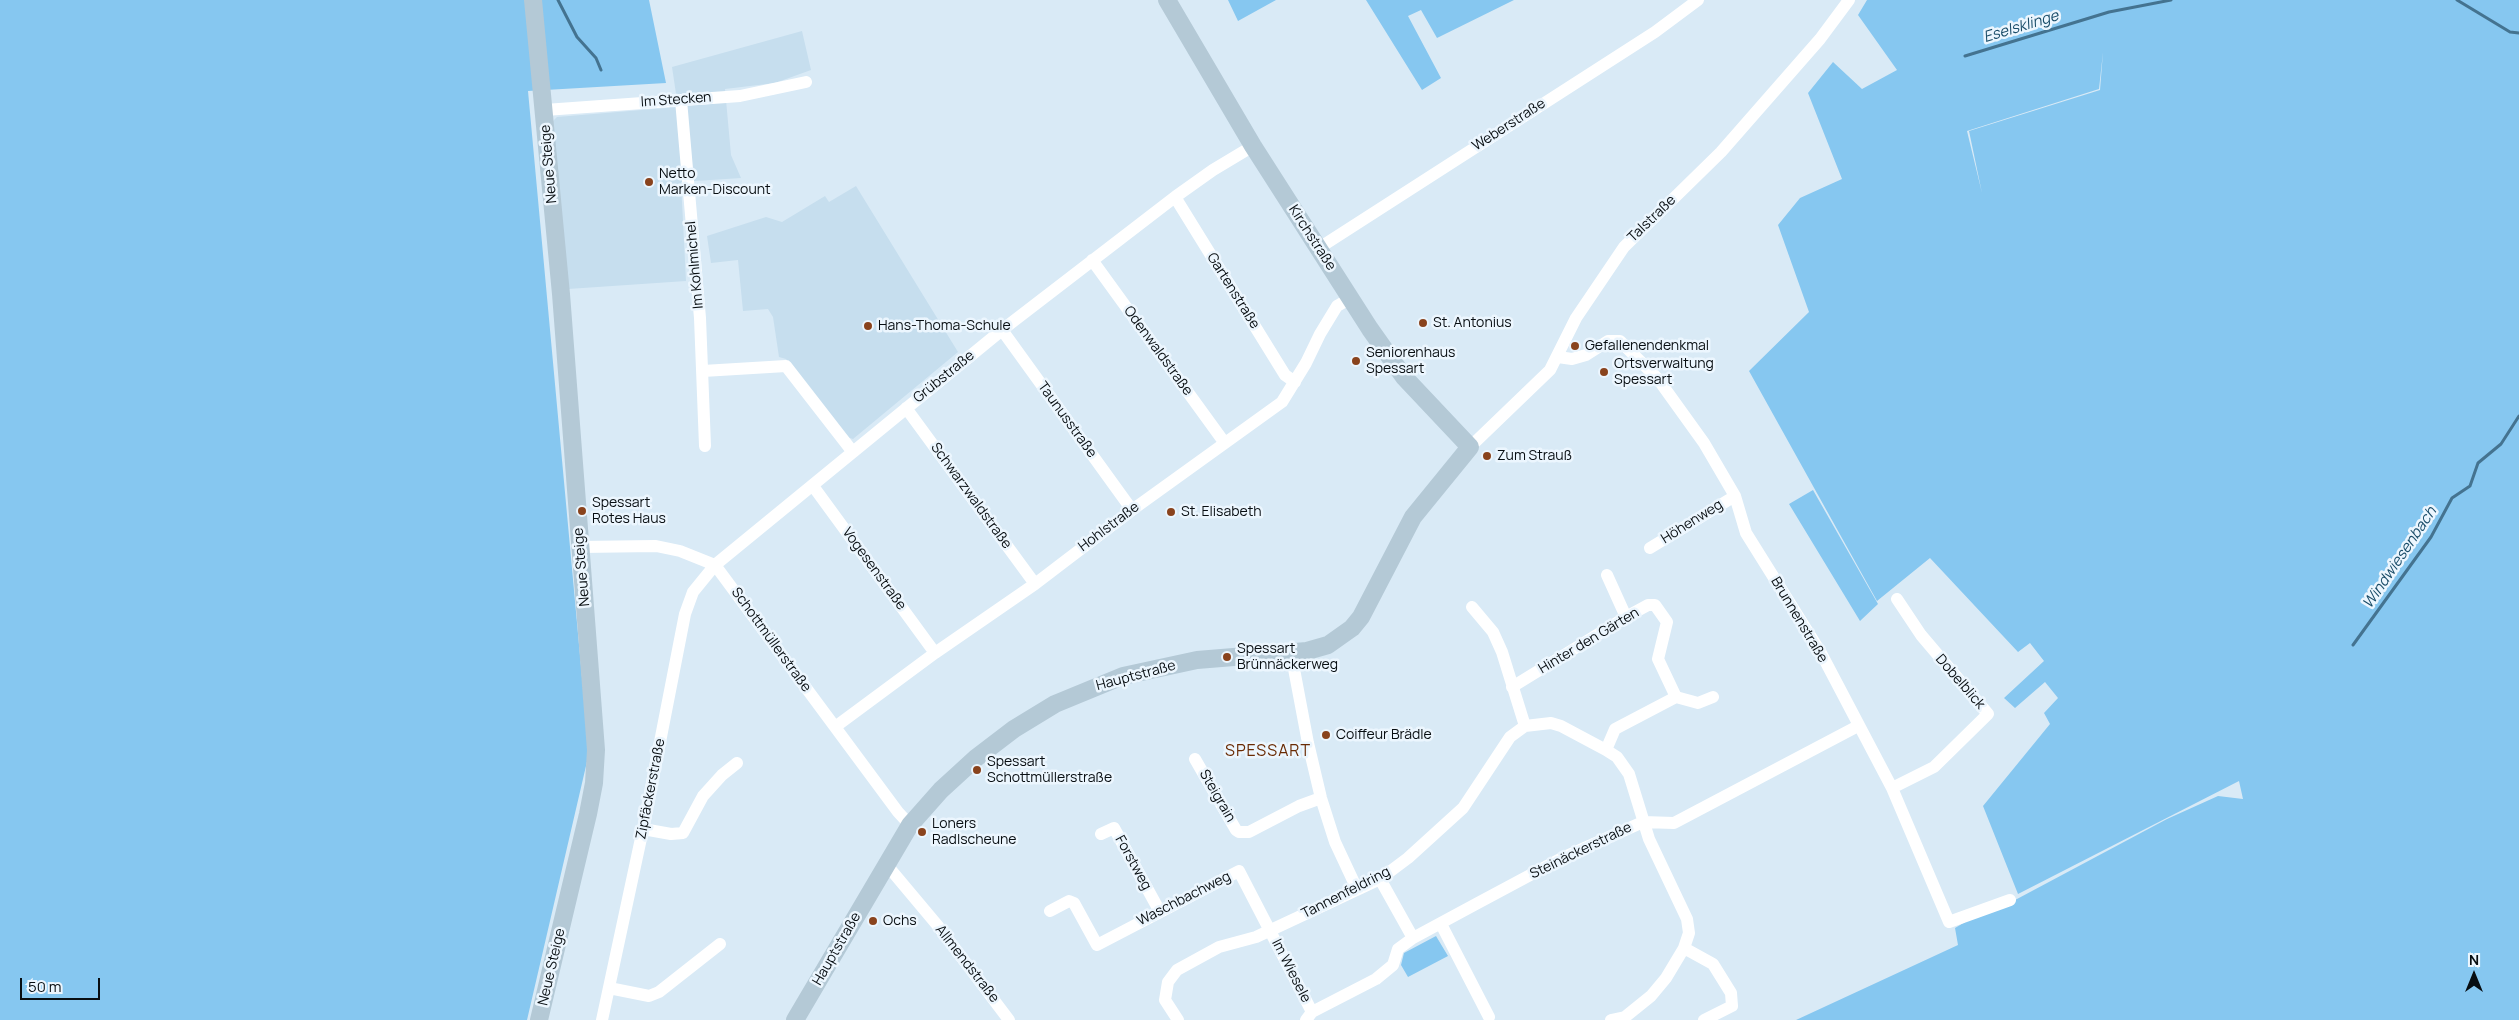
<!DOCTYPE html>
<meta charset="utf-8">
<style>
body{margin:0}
#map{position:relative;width:2519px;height:1020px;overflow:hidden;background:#d9eaf6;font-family:Manrope,sans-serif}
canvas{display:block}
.north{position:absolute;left:2449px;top:950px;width:50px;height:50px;-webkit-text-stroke:4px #ecf6fe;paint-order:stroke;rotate:0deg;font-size:14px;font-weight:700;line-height:20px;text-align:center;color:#080e12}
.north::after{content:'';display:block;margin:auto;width:18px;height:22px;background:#080e12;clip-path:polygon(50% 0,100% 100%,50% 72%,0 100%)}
.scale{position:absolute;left:20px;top:978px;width:80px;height:22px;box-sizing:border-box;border:2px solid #080e12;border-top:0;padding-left:6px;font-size:15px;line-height:18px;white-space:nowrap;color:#080e12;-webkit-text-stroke:4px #ecf6fe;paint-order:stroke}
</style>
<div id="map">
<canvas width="2519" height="1020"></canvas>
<div class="north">N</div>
<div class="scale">50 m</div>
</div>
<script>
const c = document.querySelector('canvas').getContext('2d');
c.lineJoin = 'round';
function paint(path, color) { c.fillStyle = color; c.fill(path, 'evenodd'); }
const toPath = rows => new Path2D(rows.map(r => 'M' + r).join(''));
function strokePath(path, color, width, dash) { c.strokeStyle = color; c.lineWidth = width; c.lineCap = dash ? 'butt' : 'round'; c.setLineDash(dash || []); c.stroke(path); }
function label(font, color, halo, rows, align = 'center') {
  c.font = font + ' Manrope,sans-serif'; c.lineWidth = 5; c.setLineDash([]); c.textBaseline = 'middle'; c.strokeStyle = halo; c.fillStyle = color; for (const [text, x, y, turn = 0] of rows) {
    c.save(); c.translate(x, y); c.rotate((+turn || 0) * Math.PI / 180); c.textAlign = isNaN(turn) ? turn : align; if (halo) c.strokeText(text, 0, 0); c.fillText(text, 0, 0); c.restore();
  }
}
const built = toPath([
 [802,31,811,70,775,83,725,89,731,155,741,178,681,182,686,281,568,289,553,121,557,117,678,107,672,67],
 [856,186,958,352,853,439,847,437,786,359,779,357,773,317,768,309,743,311,738,260,711,263,707,236,766,217,782,222,825,196,829,202]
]);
const green = toPath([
 [0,0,649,0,666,83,528,91,589,753,527,1020,0,1020],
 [1228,0,1276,0,1238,21],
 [1366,0,1514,0,1437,38,1421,10,1408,16,1441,78,1422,90],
 [1867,0,2519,0,2519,1020,1796,1020,1958,945,1955,928,1972,918,2017,899,2167,819,2218,796,2243,799,2239,781,2018,894,1983,806,2050,724,2044,713,2058,698,2045,682,2015,708,2004,698,2044,661,2030,643,2018,652,1930,558,1877,601,1749,371,1809,312,1778,225,1800,198,1842,179,1808,93,1833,62,1862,89,1897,70,1858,15],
 [2103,52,2100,90,1969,131,1982,193,1967,131,2099,89],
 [1813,490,1878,604,1860,621,1789,504],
 [1436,936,1448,956,1408,977,1401,965,1404,953]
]);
const stream = toPath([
 [558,0,577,37,596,58,601,70],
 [2457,0,2510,32,2519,33],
 [1965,56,2109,12,2171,0],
 [2353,645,2431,537,2452,498,2470,486,2478,463,2501,444,2519,416]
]);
const street = toPath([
 [681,100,700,318,705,446],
 [545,110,740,96,806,82],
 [1175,197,1285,375,1295,382],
 [1319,248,1655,32,1698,0],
 [1092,260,1224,442],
 [1002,330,1132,510],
 [1558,357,1572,359,1586,355,1608,341,1620,341,1658,379,1704,443,1735,496,1746,533,1821,653,1892,788,1949,922,2010,900],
 [703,371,786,366,852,451],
 [906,408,1035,584],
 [1470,447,1550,370,1576,318,1624,247,1721,152,1820,39,1849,0],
 [813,486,935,653],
 [580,547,656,546,680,551,715,565,898,812,910,825],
 [1650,548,1735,496],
 [1607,575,1626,617],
 [1472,607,1493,632,1502,652,1525,726],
 [1291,653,1308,743,1321,798,1335,842,1357,889],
 [1512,687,1626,617,1648,605,1655,605,1667,622,1658,659,1676,697],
 [1676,697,1698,703,1713,697],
 [835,727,935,653,1035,584,1132,510,1282,402,1306,363,1320,334,1337,306,1351,298],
 [1606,750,1615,729,1676,697],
 [1195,759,1236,830,1239,832,1249,832,1299,806,1321,798],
 [1892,788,1934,767,1988,714,1921,635,1897,599],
 [643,829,671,834,683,833,703,796,722,775,737,763],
 [1101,834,1114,828,1159,910],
 [886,864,938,926,1009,1020],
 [1380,879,1413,938],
 [1050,911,1069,901,1074,903,1097,945,1239,871,1312,1012],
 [1441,924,1489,1017],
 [1684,948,1713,964,1731,993,1732,1006,1704,1020],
 [609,988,649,996,659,992,720,944],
 [602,1020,643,829,685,614,693,592,715,565,1002,330,1175,197,1213,170,1253,146],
 [1178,1020,1165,1000,1168,982,1177,970,1219,947,1256,937,1380,879,1408,858,1463,808,1510,737,1525,726,1551,723,1561,726,1606,750,1617,757,1629,774,1649,839,1687,919,1689,933,1684,948,1666,978,1651,996,1625,1017,1611,1020],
 [1306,1020,1312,1012,1376,979,1393,965,1398,949,1413,938,1476,904,1562,858,1643,822,1674,823,1858,726]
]);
const secondary = toPath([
 [533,0,561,294,596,750,594,783,588,814,539,1020],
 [795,1020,910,825,941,790,976,758,1014,729,1055,704,1123,676,1197,660,1307,651,1328,645,1352,628,1361,617,1413,517,1470,447,1404,377,1370,329,1253,146,1167,0]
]);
const markers = [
 [649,182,5,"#89431d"],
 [1423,323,5,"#89431d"],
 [868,326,5,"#89431d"],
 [1575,346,5,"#89431d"],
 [1356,361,5,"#89431d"],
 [1604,372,5,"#89431d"],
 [1487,456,5,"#89431d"],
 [582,511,5,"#89431d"],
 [1171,512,5,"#89431d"],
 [1227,657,5,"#89431d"],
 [1326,735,5,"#89431d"],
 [977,770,5,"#89431d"],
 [922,832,5,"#89431d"],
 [873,921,5,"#89431d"]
];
const streetNames = [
 ["Im Stecken",676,100,-4],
 ["Weberstraße",1509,125,-33],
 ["Neue Steige",549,164,-95],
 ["Talstraße",1652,219,-44],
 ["Kirchstraße",1312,238,57],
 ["Im Kohlmichel",695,265,-95],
 ["Gartenstraße",1233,291,58],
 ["Odenwaldstraße",1158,351,54],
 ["Grübstraße",944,377,-39],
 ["Taunusstraße",1067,420,54],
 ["Schwarzwaldstraße",971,496,54],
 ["Höhenweg",1692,522,-32],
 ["Hohlstraße",1109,527,-37],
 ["Neue Steige",582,567,-95],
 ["Vogesenstraße",874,569,54],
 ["Brunnenstraße",1799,620,59],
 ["Schottmüllerstraße",771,640,54],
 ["Hinter den Gärten",1589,641,-31],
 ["Hauptstraße",1136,676,-15],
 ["Dobelblick",1960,682,49],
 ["Zipfäckerstraße",651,789,-79],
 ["Steigrain",1217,796,60],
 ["Steinäckerstraße",1581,851,-26],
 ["Forstweg",1133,863,61],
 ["Tannenfeldring",1346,893,-27],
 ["Waschbachweg",1184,899,-27],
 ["Hauptstraße",837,949,-60],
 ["Allmendstraße",967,964,52],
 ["Neue Steige",552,967,-77],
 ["Im Wiesele",1291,971,63]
];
const poiNames = [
 ["Netto",659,174],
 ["Marken-Discount",659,190],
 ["St. Antonius",1433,323],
 ["Hans-Thoma-Schule",878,326],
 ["Gefallenendenkmal",1585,346],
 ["Seniorenhaus",1366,353],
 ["Spessart",1366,369],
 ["Ortsverwaltung",1614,364],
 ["Spessart",1614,380],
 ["Zum Strauß",1497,456],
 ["Spessart",592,503],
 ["Rotes Haus",592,519],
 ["St. Elisabeth",1181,512],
 ["Spessart",1237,649],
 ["Brünnäckerweg",1237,665],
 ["Coiffeur Brädle",1336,735],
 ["Spessart",987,762],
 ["Schottmüllerstraße",987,778],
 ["Loners",932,824],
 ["Radlscheune",932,840],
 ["Ochs",883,921]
];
const waterNames = [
 ["Eselsklinge",2021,27,-17],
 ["Windwiesenbach",2400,558,-56]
];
const quarterNames = [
 ["SPESSART",1268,752]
];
paint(built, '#c6deee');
paint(green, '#86c7f0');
strokePath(stream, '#447390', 3);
strokePath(street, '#fff', 12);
strokePath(secondary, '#b4c9d6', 18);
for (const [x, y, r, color] of markers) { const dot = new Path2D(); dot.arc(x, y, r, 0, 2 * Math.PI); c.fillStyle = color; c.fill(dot); strokePath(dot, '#ecf6fe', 2); }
label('14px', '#080e12', '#ecf6fe', streetNames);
label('14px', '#080e12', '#ecf6fe', poiNames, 'left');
label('italic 15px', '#1a4d69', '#ecf6fe', waterNames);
c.letterSpacing = '1px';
label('16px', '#692b04', '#ecf6fe', quarterNames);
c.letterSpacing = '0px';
</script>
